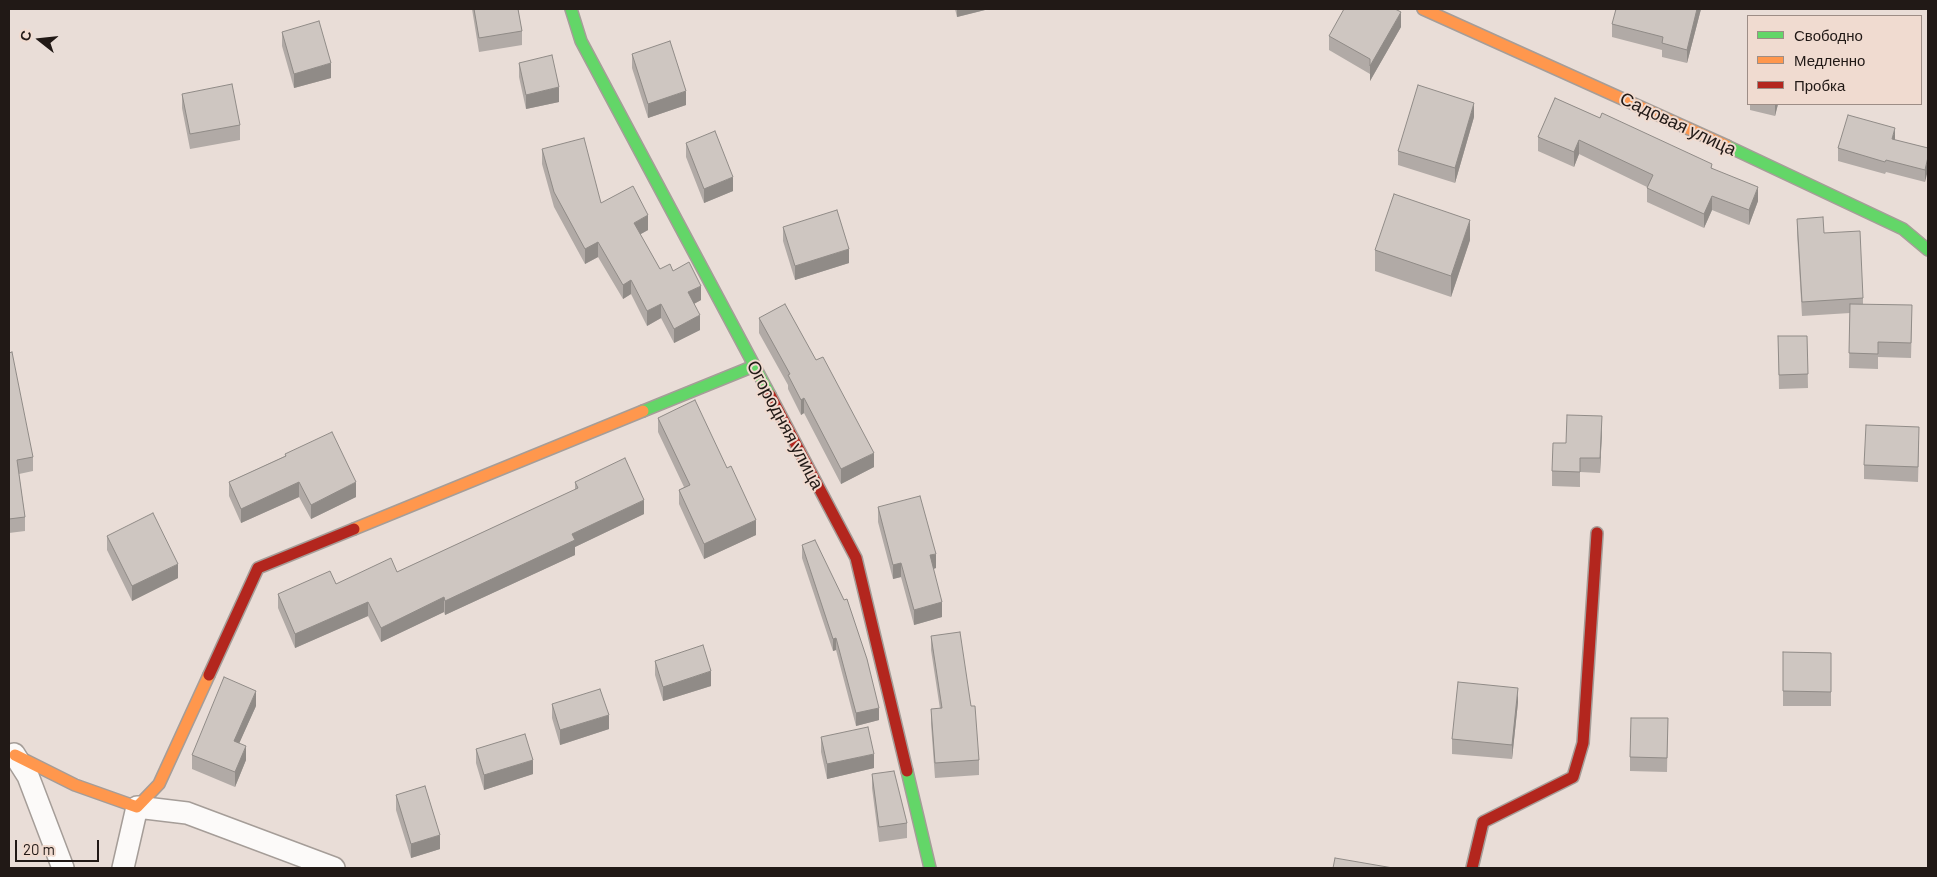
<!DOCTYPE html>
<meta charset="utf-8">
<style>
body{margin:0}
#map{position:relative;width:1937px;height:877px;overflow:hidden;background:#e9ddd7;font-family:Barlow,sans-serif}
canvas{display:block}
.frame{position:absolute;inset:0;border:10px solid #211916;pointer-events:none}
.legend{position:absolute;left:1747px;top:15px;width:175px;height:90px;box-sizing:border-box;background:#f0dbd0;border:1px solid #9d8d86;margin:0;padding:6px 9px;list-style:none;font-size:15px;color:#211916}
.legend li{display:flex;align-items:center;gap:10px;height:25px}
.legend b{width:25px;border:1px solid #9d8d86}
.north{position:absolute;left:15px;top:15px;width:50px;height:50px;-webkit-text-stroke:4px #f0dbd0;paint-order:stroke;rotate:286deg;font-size:14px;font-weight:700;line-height:20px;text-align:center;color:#211916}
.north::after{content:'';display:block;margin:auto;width:18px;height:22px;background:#211916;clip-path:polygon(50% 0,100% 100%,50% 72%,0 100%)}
.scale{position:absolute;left:15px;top:840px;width:84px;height:22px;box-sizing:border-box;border:2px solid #211916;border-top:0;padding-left:6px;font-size:15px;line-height:18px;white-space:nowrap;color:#211916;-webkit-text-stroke:4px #f0dbd0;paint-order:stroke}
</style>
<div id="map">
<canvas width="1937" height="877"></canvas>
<div class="frame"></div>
<ul class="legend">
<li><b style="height:6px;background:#63d668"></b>Свободно</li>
<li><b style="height:6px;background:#ff974d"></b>Медленно</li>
<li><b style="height:6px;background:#b3261e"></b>Пробка</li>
</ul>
<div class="north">С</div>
<div class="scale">20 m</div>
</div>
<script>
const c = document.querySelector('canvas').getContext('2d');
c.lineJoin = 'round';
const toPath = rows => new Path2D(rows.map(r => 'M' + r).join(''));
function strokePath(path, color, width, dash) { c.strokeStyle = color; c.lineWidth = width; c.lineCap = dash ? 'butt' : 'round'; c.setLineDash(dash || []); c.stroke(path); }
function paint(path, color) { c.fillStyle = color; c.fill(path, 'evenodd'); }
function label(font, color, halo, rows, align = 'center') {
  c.font = font + ' Barlow,sans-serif'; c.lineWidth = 4; c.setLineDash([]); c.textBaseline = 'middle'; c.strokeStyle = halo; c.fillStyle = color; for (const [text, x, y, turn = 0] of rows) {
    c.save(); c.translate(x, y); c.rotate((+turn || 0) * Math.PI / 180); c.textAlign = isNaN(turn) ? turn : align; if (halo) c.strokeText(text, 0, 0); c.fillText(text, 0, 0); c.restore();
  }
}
const street = toPath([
 [14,754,28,776,63,868],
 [123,868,137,807,187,813,334,868]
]);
const fast = toPath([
 [571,9,581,41,770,395],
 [1727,146,1903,229,1928,250],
 [643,411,754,366],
 [907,771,930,868]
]);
const slow = toPath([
 [1423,9,1727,146],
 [354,529,643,411],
 [15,755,75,785,137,807,159,784,209,675]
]);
const jam = toPath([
 [770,395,856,558,907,771],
 [209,675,258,568,354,529],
 [1472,868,1483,822,1573,777,1583,743,1597,533]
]);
const wall = toPath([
 [472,9,518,9,522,31,522,45,479,52],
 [955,9,989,9,957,17],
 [1701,9,1687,63,1662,57,1662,50,1612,37,1612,24],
 [1401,27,1370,81,1370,74,1329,50,1329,36],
 [282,32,331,78,294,88,282,46],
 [632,54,686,105,648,118,632,68],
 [519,63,559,102,526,109,519,77],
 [182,94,240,125,240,140,190,149,182,108],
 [1555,98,1712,168,1758,201,1749,225,1712,210,1704,228,1647,202,1647,187,1579,154,1574,167,1538,151,1538,137],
 [1750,104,1778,104,1775,116,1750,110],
 [1474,117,1455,183,1398,165,1398,151],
 [1895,140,1928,148,1925,182,1886,172,1885,174,1838,161,1838,148],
 [686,143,733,191,704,203,686,157],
 [542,149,601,203,648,230,640,234,660,269,673,271,701,300,694,304,700,330,674,343,661,318,647,326,631,294,623,299,598,257,585,264,554,207,542,164],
 [1797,219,1824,233,1863,298,1863,304,1912,320,1911,358,1878,357,1878,369,1849,368,1850,313,1802,316,1797,233],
 [783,227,849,263,795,280,783,241],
 [1470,240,1451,297,1375,271,1375,250],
 [759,318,874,467,841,484,804,413,801,415,788,389,788,385,759,333],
 [1778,336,1807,336,1808,388,1779,389],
 [9,353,33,457,33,471,19,474,25,517,25,531,9,533],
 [658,418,727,468,756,535,704,559,679,504,679,490,684,487,658,432],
 [1602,431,1600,473,1580,472,1580,487,1552,486,1552,471,1566,443],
 [1919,441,1918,482,1864,479,1864,465],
 [285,454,356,497,311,519,299,497,241,523,229,496,229,482,285,456],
 [575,482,644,514,575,547,575,555,445,615,444,612,381,642,368,616,295,648,278,608,278,594,336,584,397,572,575,490],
 [878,507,936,568,933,569,942,617,914,625,901,577,893,579,878,522],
 [107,536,178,578,132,601,107,550],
 [802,545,879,720,856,726,836,650,833,651,802,558],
 [931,636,979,760,979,775,935,778,931,724,931,709,940,709,931,650],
 [1783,652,1831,653,1831,706,1783,706],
 [655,661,711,686,663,701,655,675],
 [1518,702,1512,759,1452,754,1452,739],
 [552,704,609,729,560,745,552,718],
 [256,706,239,743,246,760,235,787,192,769,192,755],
 [1668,718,1667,772,1630,771,1630,757],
 [821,737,874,768,827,779,821,752],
 [476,749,533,774,484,790,476,763],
 [872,774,907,823,907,838,879,842,872,788],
 [396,795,440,849,411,858,396,810]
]);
const shadedWall = toPath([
 [957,9,989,9,957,17],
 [1697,9,1701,9,1687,63,1687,50],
 [1401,12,1401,27,1370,81,1370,66],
 [331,63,331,78,294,88,294,74],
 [559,87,559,102,526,109,526,95],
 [686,91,686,105,648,118,648,104],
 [1474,103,1474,117,1455,183,1455,168],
 [1775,104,1778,104,1775,116],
 [1895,128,1895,141,1892,139],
 [1579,140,1579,154,1574,167,1574,152],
 [1928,157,1928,170,1925,182,1925,170],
 [733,177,733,191,704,203,704,189],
 [1758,187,1758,201,1749,225,1749,210],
 [1712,196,1712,210,1704,228,1704,214],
 [648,215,648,230,634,238,634,223],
 [1470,220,1470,240,1451,297,1451,276],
 [598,242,598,257,585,264,585,249],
 [849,249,849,263,795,280,795,266],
 [631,280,631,294,623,299,623,285],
 [701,286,701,300,688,307,688,292],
 [661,304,661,318,647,326,647,311],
 [700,315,700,330,674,343,674,329],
 [804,398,804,413,801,415,801,400],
 [1602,416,1602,431,1600,473,1600,458],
 [874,453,874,467,841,484,841,469],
 [299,482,299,497,241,523,241,509],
 [356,482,356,497,311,519,311,505],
 [644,500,644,514,575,547,575,555,445,615,445,601,572,534],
 [756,520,756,535,704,559,704,544],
 [936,554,936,568,930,570,930,555],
 [901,563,901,577,893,579,893,565],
 [178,564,178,578,132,601,132,586],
 [444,597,444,612,381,642,381,628],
 [368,602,368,616,295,648,295,634],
 [942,602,942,617,914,625,914,610],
 [836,638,836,650,833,651,833,639],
 [711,671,711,686,663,701,663,687],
 [1518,688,1518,702,1512,759,1512,745],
 [256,691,256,706,234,755,234,741],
 [879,708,879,720,856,726,856,713],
 [609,715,609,729,560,745,560,730],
 [246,746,246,760,235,787,235,772],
 [874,754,874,768,827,779,827,764],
 [533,760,533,774,484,790,484,775],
 [440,835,440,849,411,858,411,844]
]);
const building = toPath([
 [474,9,518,9,522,31,479,38,474,9],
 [1344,9,1395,9,1401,12,1370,66,1370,59,1329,36,1344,9],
 [1616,9,1697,9,1687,50,1662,43,1663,37,1612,24,1616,9],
 [319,21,331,63,294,74,282,32,319,21],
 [670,41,686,91,648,104,632,54,670,41],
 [552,55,559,87,526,95,519,63,552,55],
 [232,84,240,125,190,134,182,94,232,84],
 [1418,85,1474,103,1455,168,1398,151,1418,85],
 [1555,98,1600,118,1602,113,1712,164,1711,168,1758,187,1749,210,1712,196,1704,214,1647,188,1653,175,1579,140,1574,152,1538,137,1555,98],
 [1848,115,1895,128,1892,139,1928,148,1928,157,1925,170,1886,160,1885,162,1838,148,1848,115],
 [715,131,733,177,704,189,686,143,715,131],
 [584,138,601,203,633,186,648,215,634,223,660,269,670,264,673,271,689,262,701,286,688,292,700,315,674,329,661,304,647,311,631,280,623,285,598,242,585,249,554,192,542,149,584,138],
 [1394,194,1470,220,1451,276,1375,250,1394,194],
 [837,210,849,249,795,266,783,227,837,210],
 [1823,217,1824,233,1860,231,1863,298,1802,302,1797,219,1823,217],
 [785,304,816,360,823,357,874,453,841,469,804,398,801,400,788,375,790,374,759,318,785,304],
 [1850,304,1912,305,1911,343,1878,342,1878,354,1849,353,1850,304],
 [1778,336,1807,336,1808,374,1779,375,1778,336],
 [12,352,33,457,17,460,25,517,9,519,9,353,12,352],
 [695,400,727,468,731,466,756,520,704,544,679,490,690,485,658,418,695,400],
 [1567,415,1602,416,1600,458,1580,458,1580,472,1552,471,1553,443,1566,443,1567,415],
 [1866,425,1919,427,1918,467,1864,465,1866,425],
 [332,432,356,482,311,505,299,482,241,509,229,482,286,456,285,454,332,432],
 [625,458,644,500,572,534,575,540,445,601,444,597,381,628,368,602,295,634,278,594,330,571,336,584,391,558,397,572,578,488,575,482,625,458],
 [920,496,936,554,930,555,942,602,914,610,901,563,893,565,878,507,920,496],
 [153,513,178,564,132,586,107,536,153,513],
 [815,540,844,600,847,599,867,659,879,708,856,713,836,638,833,639,802,545,815,540],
 [960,632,971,706,975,706,979,760,935,763,931,709,942,708,931,636,960,632],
 [703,645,711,671,663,687,655,661,703,645],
 [1783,652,1831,653,1831,692,1783,691,1783,652],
 [224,677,256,691,234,741,246,746,235,772,192,755,224,677],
 [1458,682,1518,688,1512,745,1452,739,1458,682],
 [600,689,609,715,560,730,552,704,600,689],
 [1631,718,1668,718,1667,758,1630,757,1631,718],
 [868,727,874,754,827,764,821,737,868,727],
 [525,734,533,760,484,775,476,749,525,734],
 [894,771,907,823,879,827,872,774,894,771],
 [425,786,440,835,411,844,396,795,425,786],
 [1335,858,1393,868,1333,868,1335,858]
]);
const streetNames = [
 ["Садовая улица",1678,124,25],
 ["Огородняя улица",785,425,62]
];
strokePath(street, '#a59d98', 24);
strokePath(fast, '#a59d98', 14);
strokePath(slow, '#a59d98', 14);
strokePath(jam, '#a59d98', 14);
strokePath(street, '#fcfaf9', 21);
strokePath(fast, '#63d668', 11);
strokePath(slow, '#ff974d', 11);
strokePath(jam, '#b3261e', 11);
paint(wall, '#b1aaa6');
paint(shadedWall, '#908b87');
paint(building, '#cec6c1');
strokePath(building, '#908b87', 1);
label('18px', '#211916', '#f0dbd0', streetNames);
</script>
